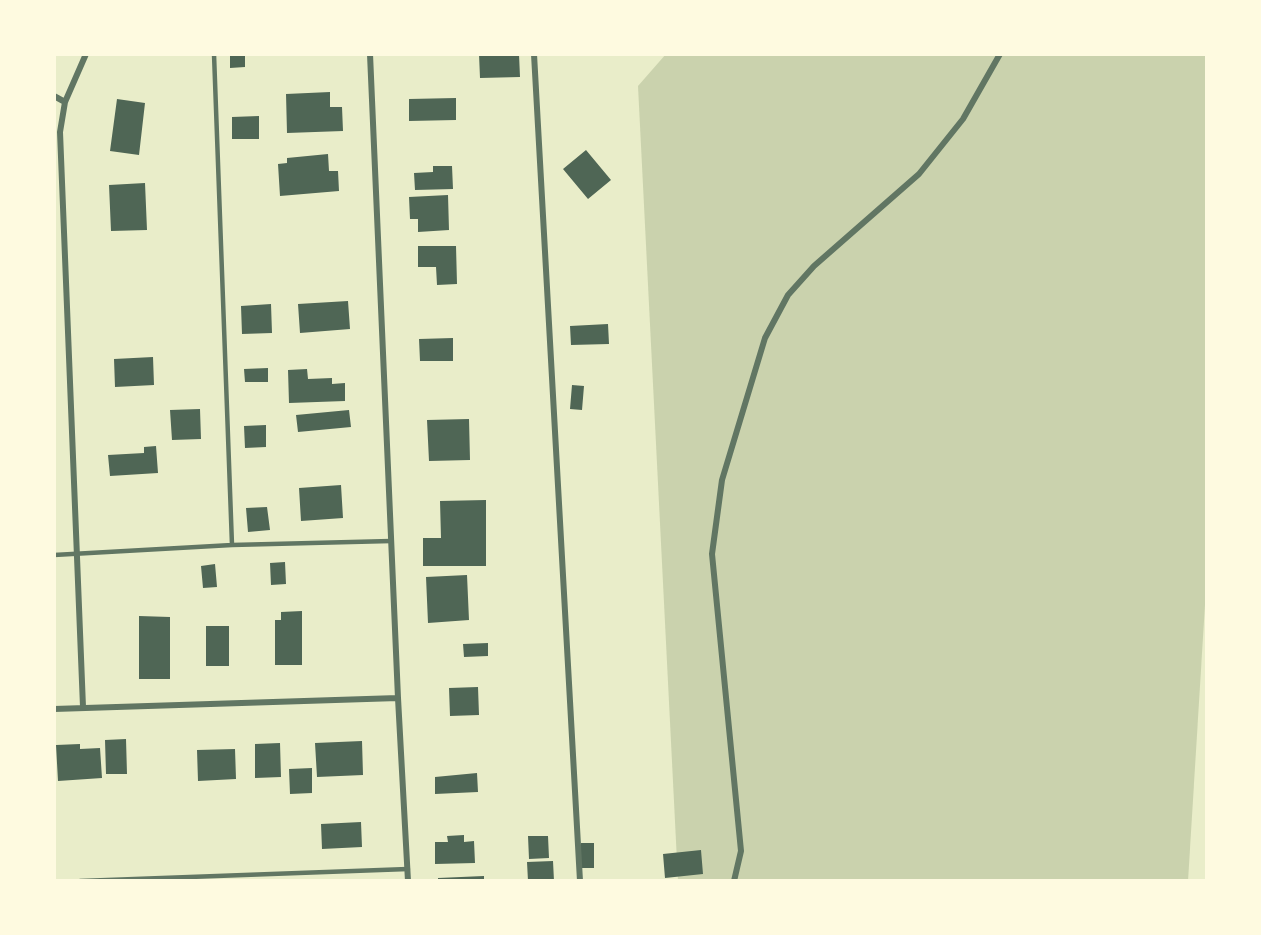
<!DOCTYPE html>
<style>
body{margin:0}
#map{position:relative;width:1261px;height:935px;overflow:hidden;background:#e9edc9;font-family:"Work Sans",sans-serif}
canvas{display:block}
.frame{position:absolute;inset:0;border:56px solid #fefae0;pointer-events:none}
</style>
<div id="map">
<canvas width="1261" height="935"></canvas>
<div class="frame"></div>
</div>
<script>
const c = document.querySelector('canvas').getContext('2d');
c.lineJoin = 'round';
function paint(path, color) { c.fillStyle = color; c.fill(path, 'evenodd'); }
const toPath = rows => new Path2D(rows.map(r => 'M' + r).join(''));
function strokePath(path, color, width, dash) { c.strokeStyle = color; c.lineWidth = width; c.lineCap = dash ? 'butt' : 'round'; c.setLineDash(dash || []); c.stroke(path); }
const green = toPath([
 [666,54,1207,54,1207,572,1188,881,678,881,638,86]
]);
const building = toPath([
 [230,54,245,54,245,67,230,68],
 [479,54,519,54,520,77,480,78],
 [330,92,330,107,342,107,343,131,287,133,286,94],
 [456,98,456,120,409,121,409,99],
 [117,99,145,103,139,155,110,151],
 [259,116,259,139,232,139,232,117],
 [586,150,611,180,588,199,563,169],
 [328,154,329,171,338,171,339,191,280,196,278,164,287,163,287,158],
 [433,166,452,166,453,189,415,190,414,173,433,172],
 [145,183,147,230,111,231,109,185],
 [448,195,449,230,418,232,418,219,410,219,409,197],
 [418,246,456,246,457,284,437,285,436,267,418,267],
 [348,301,350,329,300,333,298,304],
 [271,304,272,333,242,334,241,306],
 [608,324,609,344,571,345,570,326],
 [453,338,453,361,420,361,419,339],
 [153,357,154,385,115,387,114,359],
 [268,368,268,382,245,382,244,369],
 [307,369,308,379,332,378,332,384,345,383,345,401,289,403,288,370],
 [572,385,584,386,582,410,570,409],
 [200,409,201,439,172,440,170,410],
 [349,410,351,427,298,432,296,415],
 [469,419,470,460,429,461,427,420],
 [266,425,266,447,245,448,244,426],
 [156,446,158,473,110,476,108,455,144,453,144,447],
 [341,485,343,518,301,521,299,488],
 [486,500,486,566,423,566,423,538,441,538,440,501],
 [267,507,270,530,248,532,246,508],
 [285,562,286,584,271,585,270,563],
 [215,564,217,587,203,588,201,566],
 [467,575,469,620,428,623,426,577],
 [302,611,302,665,275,665,275,620,281,620,281,612],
 [139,616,170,617,170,679,139,679],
 [206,626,229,626,229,666,206,666],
 [488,643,488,656,464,657,463,644],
 [478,687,479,715,450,716,449,688],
 [126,739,127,774,106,774,105,740],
 [362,741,363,775,317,777,315,743],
 [280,743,281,777,255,778,255,744],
 [80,744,80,749,100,748,102,778,58,781,56,745],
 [235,749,236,779,198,781,197,750],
 [312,768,312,793,290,794,289,769],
 [477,773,478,792,435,794,435,777],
 [361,822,362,847,322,849,321,824],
 [464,835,464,842,474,841,475,863,435,864,435,842,448,842,447,836],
 [528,836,548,836,549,858,529,859],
 [581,843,594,843,594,868,581,868],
 [701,850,703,874,665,878,663,854],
 [553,861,554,881,528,881,527,862],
 [484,876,484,881,438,881,438,878]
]);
const service = toPath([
 [214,54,232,545],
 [54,555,232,545,391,541],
 [80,881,408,869]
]);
const minor = toPath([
 [370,54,398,698,408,881],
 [534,54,580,881],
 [54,96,65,102],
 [83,707,60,132,65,102,86,54],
 [54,709,398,698],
 [734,881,741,851,712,554,722,480,765,338,788,295,814,266,919,174,963,119,1000,54]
]);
paint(green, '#cad2ad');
paint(building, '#4f6655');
strokePath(service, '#617663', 4.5);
strokePath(minor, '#617663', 6);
</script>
